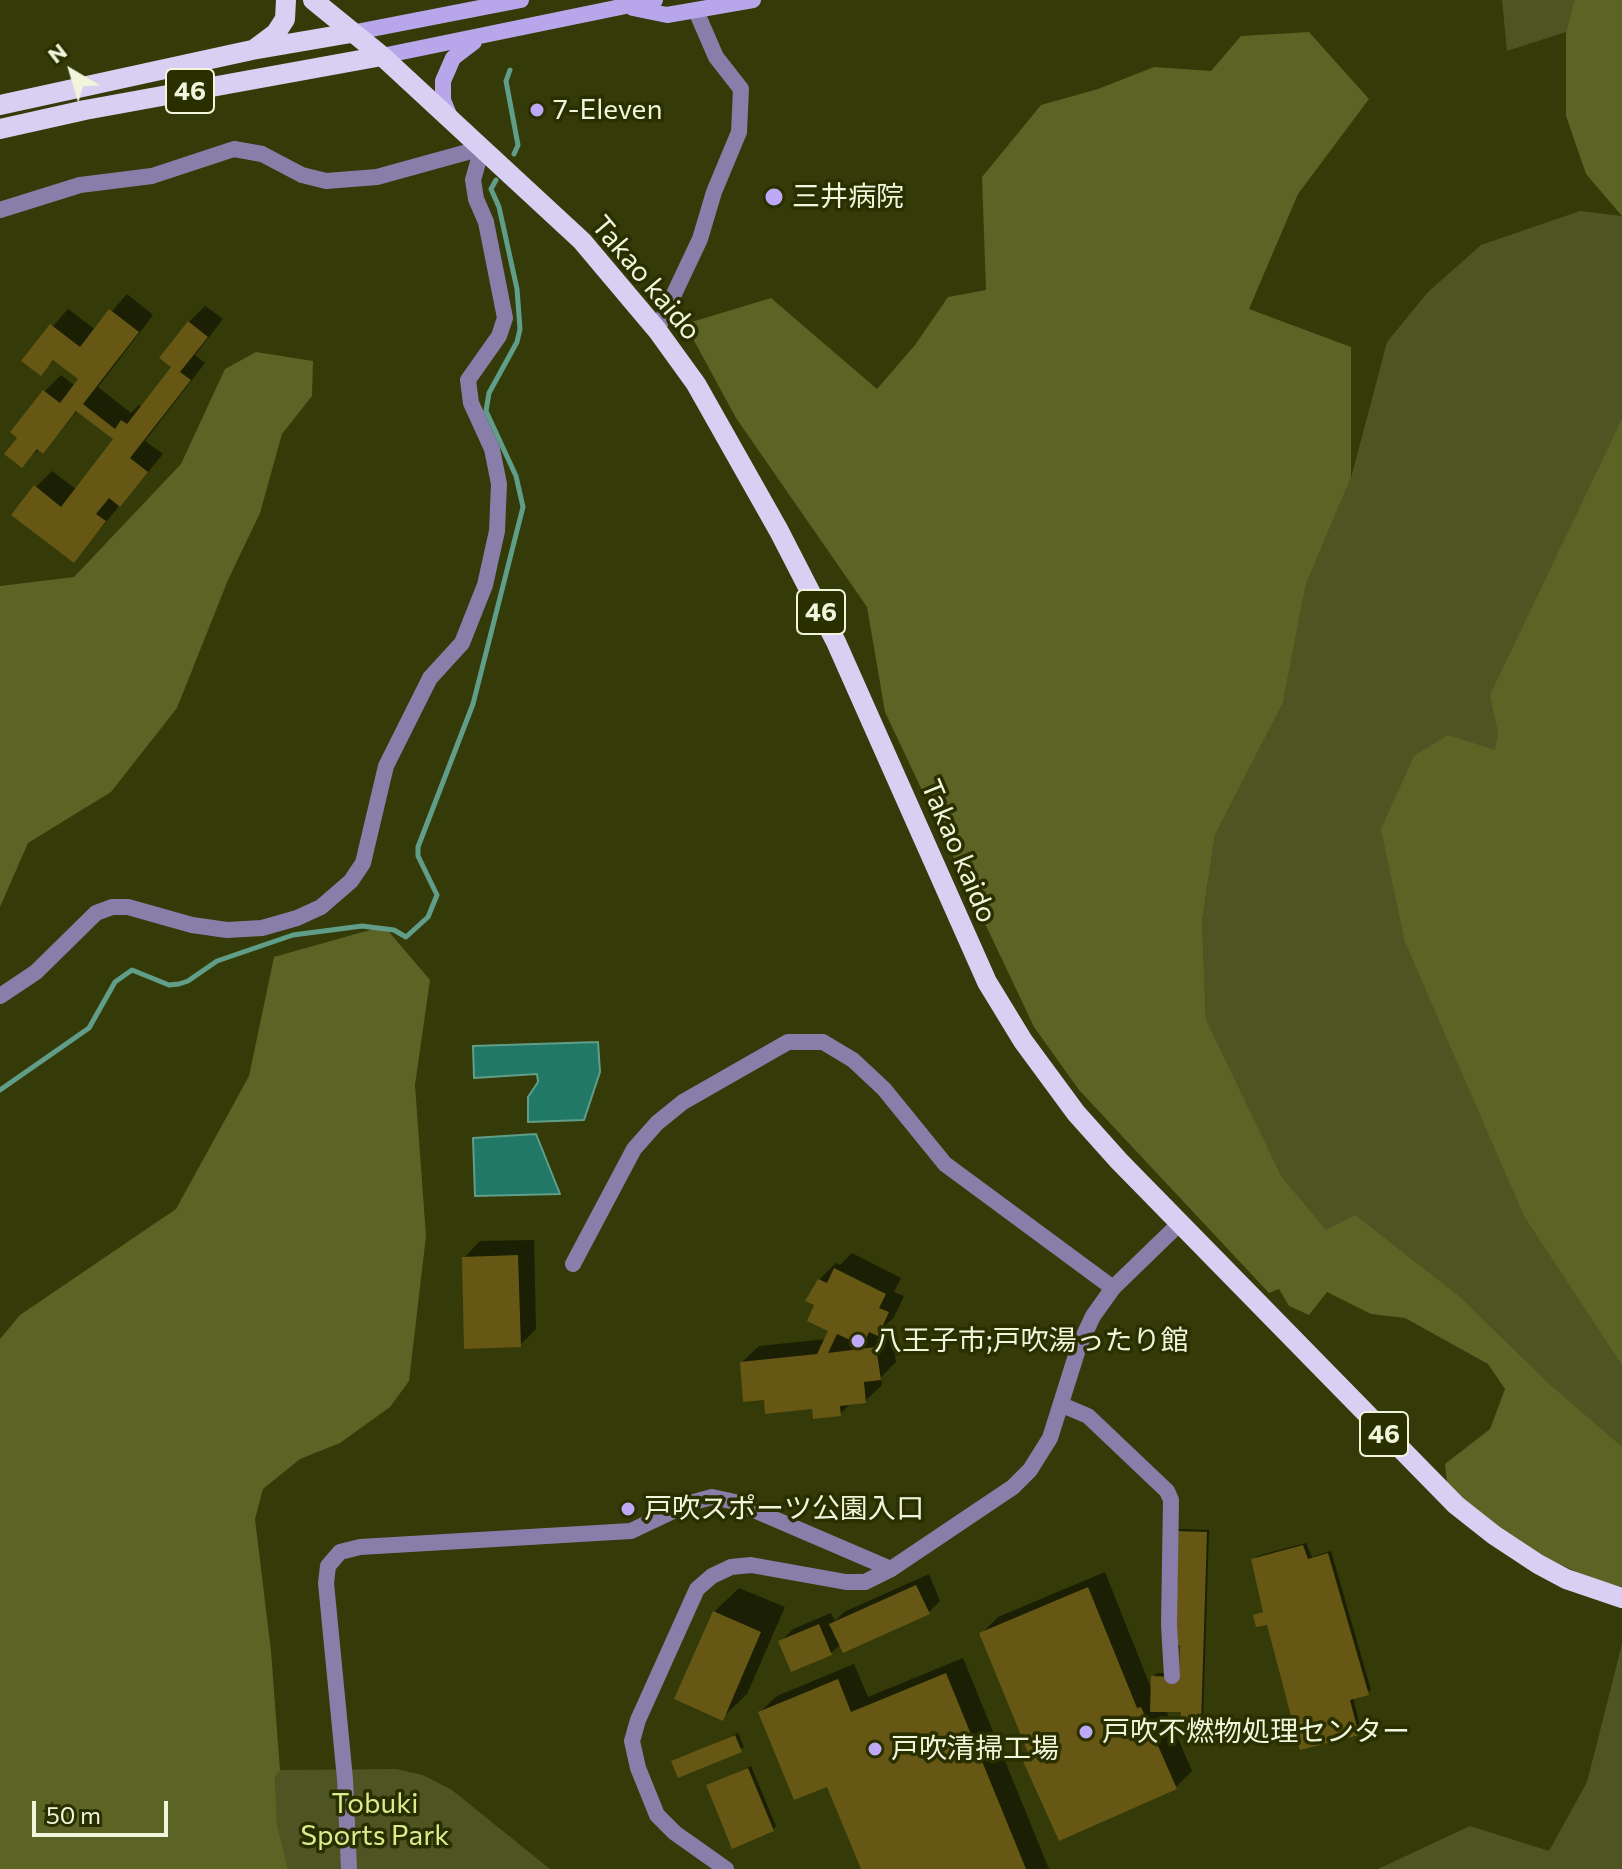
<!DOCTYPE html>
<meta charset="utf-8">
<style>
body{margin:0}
#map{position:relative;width:1622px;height:1869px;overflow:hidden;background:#343a08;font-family:Commissioner,sans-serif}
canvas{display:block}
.north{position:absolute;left:32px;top:32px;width:80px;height:80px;-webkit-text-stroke:6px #2a2f00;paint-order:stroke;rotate:322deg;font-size:22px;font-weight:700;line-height:32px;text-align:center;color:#f0f5db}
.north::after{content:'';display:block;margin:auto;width:28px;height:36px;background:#f0f5db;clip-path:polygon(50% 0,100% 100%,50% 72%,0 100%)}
.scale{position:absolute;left:32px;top:1801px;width:136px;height:36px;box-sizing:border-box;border:4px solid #f0f5db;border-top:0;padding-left:10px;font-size:24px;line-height:28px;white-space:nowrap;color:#f0f5db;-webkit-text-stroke:6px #2a2f00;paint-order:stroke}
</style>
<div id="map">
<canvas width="1622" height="1869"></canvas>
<div class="north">N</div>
<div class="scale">50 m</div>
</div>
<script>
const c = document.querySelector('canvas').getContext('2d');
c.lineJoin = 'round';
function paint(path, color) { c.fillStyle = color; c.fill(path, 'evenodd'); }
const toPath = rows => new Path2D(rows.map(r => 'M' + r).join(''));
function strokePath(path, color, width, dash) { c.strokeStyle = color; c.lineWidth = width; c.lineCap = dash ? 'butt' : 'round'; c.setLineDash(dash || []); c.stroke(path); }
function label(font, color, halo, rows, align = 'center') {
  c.font = font + ' Commissioner,"Noto Sans JP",sans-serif'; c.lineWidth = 7; c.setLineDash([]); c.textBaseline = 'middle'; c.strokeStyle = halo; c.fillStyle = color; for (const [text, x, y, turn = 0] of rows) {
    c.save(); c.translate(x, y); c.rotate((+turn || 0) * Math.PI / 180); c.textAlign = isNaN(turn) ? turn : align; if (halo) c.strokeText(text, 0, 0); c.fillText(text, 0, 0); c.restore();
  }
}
const green = toPath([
 [1502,0,1574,0,1566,32,1507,51],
 [1580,211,1622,216,1622,1491,1553,1415,1337,1244,1282,1177,1206,1021,1202,921,1215,835,1283,703,1306,584,1351,478,1387,342,1428,292,1481,245],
 [1622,1644,1622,1869,1378,1869,1470,1826,1549,1851,1587,1782],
 [396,1769,423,1775,452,1790,550,1869,288,1869,277,1825,275,1779,279,1770]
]);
const forest = toPath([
 [1574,0,1622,0,1622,216,1586,174,1566,116,1566,32],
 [1309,32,1369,99,1298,194,1249,309,1351,347,1351,478,1306,584,1283,703,1215,835,1202,921,1206,1020,1282,1177,1326,1230,1355,1215,1460,1297,1549,1384,1622,1447,1622,1587,1597,1581,1523,1548,1448,1492,1445,1464,1490,1429,1505,1389,1488,1364,1405,1318,1371,1314,1327,1292,1309,1315,1289,1306,1279,1289,1269,1293,1079,1090,1034,1027,885,712,867,607,736,418,685,324,771,298,877,389,915,345,948,297,986,290,982,177,1041,105,1098,89,1154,67,1211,71,1241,36],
 [256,352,313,361,312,396,282,434,260,513,228,580,177,708,111,792,28,843,0,907,0,586,74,577,181,464,225,369],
 [1622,419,1622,1365,1524,1216,1405,942,1381,829,1414,756,1448,735,1495,750,1498,733,1490,695],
 [384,926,430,980,415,1085,426,1236,409,1381,390,1407,340,1443,300,1459,263,1489,255,1519,271,1651,280,1770,275,1778,277,1824,288,1869,0,1869,0,1339,20,1315,176,1209,249,1076,274,957]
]);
const water = toPath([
 [598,1042,600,1072,584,1120,528,1122,528,1097,538,1082,537,1074,474,1078,473,1046,598,1042],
 [536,1134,560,1194,475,1196,473,1138,536,1134]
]);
const shadow = toPath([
 [127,294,153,315,98,387,131,413,139,405,142,407,174,367,189,322,205,306,223,319,195,355,205,363,145,441,163,454,74,560,36,487,52,471,77,490,116,439,78,410,43,452,39,449,22,465,20,437,13,432,45,391,61,375,75,386,81,379,55,359,41,373,24,360,68,309,96,330],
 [534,1240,536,1329,520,1345,464,1258,480,1241],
 [852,1253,901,1278,894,1292,904,1296,894,1317,878,1333,892,1332,896,1362,881,1377,882,1385,865,1401,852,1402,840,1414,766,1398,742,1362,759,1346,827,1339,831,1330,817,1304,819,1280,836,1263,840,1265],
 [1180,1529,1209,1530,1203,1719,1200,1723,1183,1710,1166,1710,1192,1771,1176,1787,1024,1760,1030,1753,982,1633,998,1617,1105,1572,1153,1693,1153,1677,1157,1673,1181,1674,1177,1532],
 [1306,1543,1312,1557,1331,1551,1371,1690,1353,1697,1361,1730,1358,1733,1268,1623,1256,1616,1265,1610,1254,1560,1257,1556],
 [929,1574,940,1601,928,1613,841,1644,831,1653,781,1641,793,1629,831,1613,835,1621,844,1612],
 [739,1588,785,1607,747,1694,722,1718,714,1612],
 [963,1658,1049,1869,863,1869,828,1784,760,1712,777,1696,854,1664,868,1697],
 [738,1733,744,1747,740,1750,674,1761],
 [751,1766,776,1826,773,1830,708,1786]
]);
const stream = toPath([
 [510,70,506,81,518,145,514,154],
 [0,1090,89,1028,115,982,132,970,169,985,179,984,188,981,217,961,293,935,362,926,394,930,406,937,428,917,437,895,418,856,418,847,473,704,523,507,516,476,486,411,489,393,517,342,520,329,517,289,499,207,491,189,496,180]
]);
const building = toPath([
 [109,309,139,332,83,404,115,429,121,420,127,424,171,367,159,358,188,321,208,337,180,372,191,380,130,458,148,472,120,507,109,498,96,514,106,521,74,563,11,515,34,485,61,507,113,439,76,411,43,454,37,449,22,468,4,454,17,438,10,432,43,390,60,403,78,379,53,360,41,376,21,361,50,324,80,347],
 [518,1255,521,1347,464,1349,462,1257],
 [834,1268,886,1294,879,1308,889,1312,878,1336,869,1332,863,1346,837,1334,828,1353,876,1347,881,1380,864,1382,866,1403,840,1406,841,1416,813,1419,812,1409,765,1414,764,1400,743,1402,740,1362,817,1354,828,1331,807,1321,814,1305,805,1301,818,1279,827,1283],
 [1175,1531,1207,1532,1201,1725,1180,1724,1181,1712,1150,1712,1151,1676,1179,1677,1180,1645,1171,1645],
 [1303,1545,1308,1559,1328,1553,1369,1695,1350,1700,1359,1735,1300,1750,1267,1625,1256,1627,1253,1615,1263,1612,1251,1559],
 [916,1585,930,1614,843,1653,829,1624],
 [1088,1587,1137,1708,1141,1707,1177,1789,1059,1841,1022,1759,1029,1755,979,1633],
 [713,1611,761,1632,723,1721,674,1699],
 [819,1624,832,1655,791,1672,778,1641],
 [946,1673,1026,1869,861,1869,827,1787,794,1800,758,1712,838,1679,851,1712],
 [735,1735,742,1752,678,1778,671,1761],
 [748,1768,774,1831,732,1849,706,1785]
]);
const minor = toPath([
 [0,210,80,185,152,176,234,149,262,154,302,175,326,181,377,177,482,148],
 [657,330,700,239,714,192,739,132,741,89,716,57,696,11],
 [0,996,36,972,96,913,112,907,128,907,192,925,227,930,262,928,297,918,321,907,351,881,363,863,386,766,430,678,462,643,485,585,497,531,499,484,492,449,471,403,468,380,499,336,505,318,486,222,476,199,473,180,482,148],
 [573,1264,634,1149,657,1123,683,1102,788,1042,823,1042,853,1060,884,1089,945,1164,1113,1288],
 [1062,1405,1088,1416,1167,1491,1171,1500,1169,1625,1172,1676],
 [349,1869,345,1779,326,1583,328,1566,340,1552,360,1547,631,1531,690,1503,712,1497,735,1502,891,1569],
 [726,1869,675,1833,657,1815,638,1768,632,1741,638,1720,697,1589,712,1576,731,1567,751,1565,846,1582,865,1582,891,1569]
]);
const tertiary = toPath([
 [891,1569,1013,1487,1030,1470,1050,1438,1079,1346,1093,1316,1113,1288,1180,1223]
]);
const secondary = toPath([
 [633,8,667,15,753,0],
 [351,33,521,0],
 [382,56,655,0],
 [450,117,443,100,443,81,453,58,474,42]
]);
const primary = toPath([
 [313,0,382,56,582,241,657,330,696,384,779,531,836,642,987,982,1023,1041,1076,1113,1119,1161,1456,1505,1494,1535,1538,1564,1566,1579,1622,1598],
 [256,48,276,33,285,19,286,0],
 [0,105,252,50,351,33],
 [0,129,85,110,382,56]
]);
const markers = [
 [537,110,8,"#bda9f5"],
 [774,197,10,"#bda9f5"],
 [858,1341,8,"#bda9f5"],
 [628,1509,8,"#bda9f5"],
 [1086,1732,8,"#bda9f5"],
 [875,1749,8,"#bda9f5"]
];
const shields = [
 [190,91,48],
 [821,612,48],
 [1384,1434,48]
];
const shieldNames = [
 ["46",190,91],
 ["46",821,612],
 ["46",1384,1434]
];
const poiNames = [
 ["7-Eleven",553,110],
 ["三井病院",792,197],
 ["八王子市;戸吹湯ったり館",874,1341],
 ["戸吹スポーツ公園入口",644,1509],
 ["戸吹不燃物処理センター",1102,1732],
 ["戸吹清掃工場",891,1749]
];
const streetNames = [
 ["Takao kaido",646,278,50],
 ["Takao kaido",959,851,67]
];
const parkNames = [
 ["Tobuki",375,1804],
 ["Sports Park",375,1836]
];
paint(green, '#4e5522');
paint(forest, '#5b6325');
paint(water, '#227866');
strokePath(water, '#609e89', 2);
paint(shadow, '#0007');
strokePath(stream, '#609e89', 5);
paint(building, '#665714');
strokePath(minor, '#897ea9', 16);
strokePath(tertiary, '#897ea9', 16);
strokePath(secondary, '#b8a6eb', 16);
strokePath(primary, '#d8cff3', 20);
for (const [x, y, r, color] of markers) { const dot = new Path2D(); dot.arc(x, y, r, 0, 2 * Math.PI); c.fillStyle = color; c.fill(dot); strokePath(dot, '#2a2f00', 3); }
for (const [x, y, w] of shields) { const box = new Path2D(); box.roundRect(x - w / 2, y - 22, w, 44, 6); c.fillStyle = '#2a2f00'; c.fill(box); strokePath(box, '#f0f5db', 2); }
label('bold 26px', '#f0f5db', null, shieldNames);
label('28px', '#f0f5db', '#2a2f00', poiNames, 'left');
label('28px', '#f0f5db', '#2a2f00', streetNames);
label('28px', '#ddeb90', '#2a2f00', parkNames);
</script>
